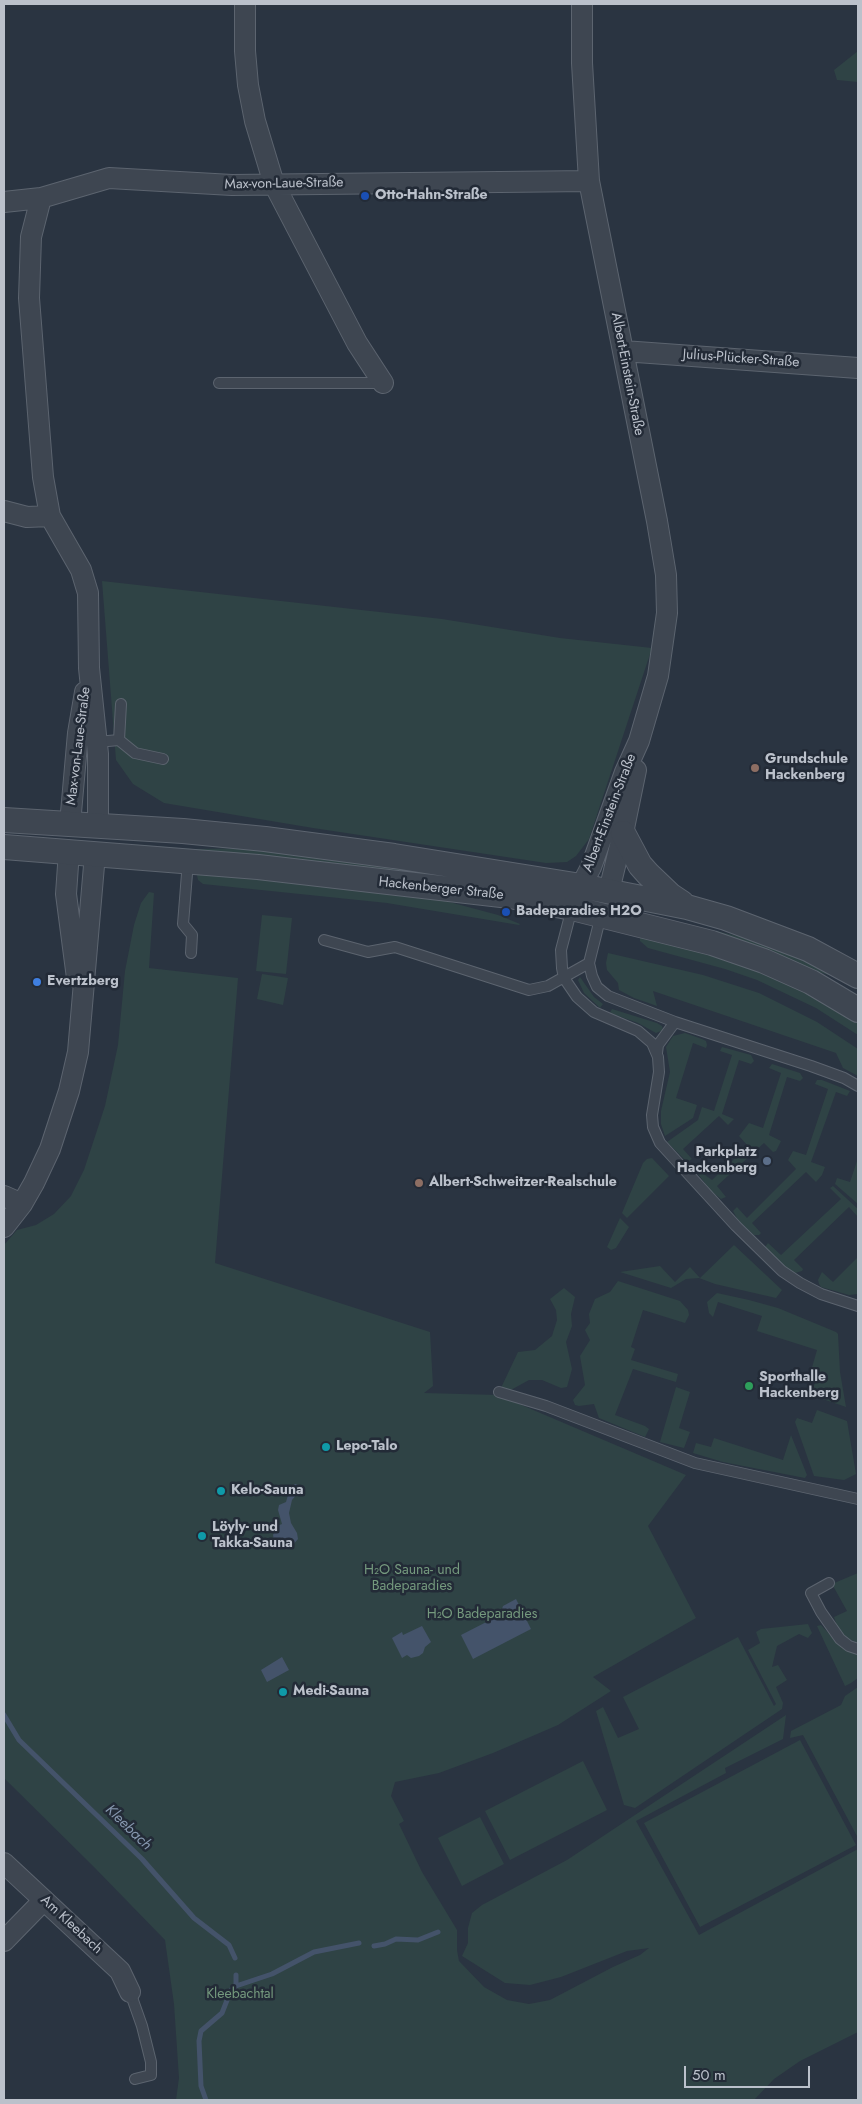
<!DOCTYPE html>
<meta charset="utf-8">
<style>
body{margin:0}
#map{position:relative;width:862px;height:2104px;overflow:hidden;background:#2a3441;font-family:Jost,sans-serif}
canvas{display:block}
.frame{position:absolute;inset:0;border:5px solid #bbc1cb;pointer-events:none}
.scale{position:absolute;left:684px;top:2066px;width:126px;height:22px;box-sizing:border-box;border:2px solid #bbc1cb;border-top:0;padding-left:6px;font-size:15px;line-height:18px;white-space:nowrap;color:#bbc1cb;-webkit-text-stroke:4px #232b37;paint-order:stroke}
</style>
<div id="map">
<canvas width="862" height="2104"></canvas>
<div class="frame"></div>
<div class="scale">50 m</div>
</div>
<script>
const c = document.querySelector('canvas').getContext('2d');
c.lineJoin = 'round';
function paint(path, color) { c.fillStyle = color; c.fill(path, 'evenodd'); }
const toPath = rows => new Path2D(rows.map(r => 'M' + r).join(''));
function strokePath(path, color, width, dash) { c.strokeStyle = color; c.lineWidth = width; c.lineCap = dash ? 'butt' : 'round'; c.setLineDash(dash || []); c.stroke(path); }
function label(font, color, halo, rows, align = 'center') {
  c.font = font + ' Jost,sans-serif'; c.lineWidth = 5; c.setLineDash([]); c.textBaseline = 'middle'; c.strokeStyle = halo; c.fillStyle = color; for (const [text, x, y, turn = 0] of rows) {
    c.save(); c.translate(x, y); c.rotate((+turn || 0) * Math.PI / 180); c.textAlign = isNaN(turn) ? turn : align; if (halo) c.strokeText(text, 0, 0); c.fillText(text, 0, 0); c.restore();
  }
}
const green = toPath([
 [858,51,858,82,837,80,834,70],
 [102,581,442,619,560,638,652,648,589,839,576,856,567,862,546,863,313,828,164,803,133,784,116,760],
 [128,844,192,849,265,848,549,888,127,849],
 [196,870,438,899,498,915,520,924,519,925,387,903,203,884,198,880],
 [149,892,154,893,149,968,238,978,215,1263,430,1332,433,1386,424,1393,498,1395,686,1475,648,1526,696,1618,593,1677,611,1691,558,1725,493,1753,439,1773,395,1782,391,1796,404,1821,399,1824,422,1872,457,1930,457,1950,459,1961,484,1987,507,2000,529,2004,550,2000,613,1967,640,1955,649,1948,627,1951,561,1977,530,1985,505,1983,462,1956,468,1943,468,1928,472,1913,482,1905,567,1860,786,1715,783,1739,725,1768,726,1773,636,1821,699,1935,858,1849,858,2032,800,2061,774,2079,754,2100,176,2100,179,2078,174,2004,165,1940,94,1867,4,1778,4,1245,17,1230,36,1225,54,1214,71,1196,84,1170,105,1106,118,1045,125,971,134,925,141,903],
 [644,914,784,947,858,985,858,990,832,976,643,918],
 [262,915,292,918,286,974,256,971],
 [640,934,754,966,858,1020,858,1035,816,1008,757,980,725,969,648,948,640,941],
 [608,953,703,975,759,993,817,1022,858,1049,858,1076,843,1068,836,1053,653,991,657,1006,634,998,619,990,618,983,607,970,606,963],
 [262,974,288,978,283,1005,257,999],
 [580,977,594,997,603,1004,600,1008,584,993,578,980],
 [612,1009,657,1023,662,1026,663,1030,656,1033,638,1023,610,1013],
 [685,1033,702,1039,706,1041,707,1045,706,1048,693,1043,676,1098,697,1105,693,1118,665,1136,661,1124,661,1111,670,1072,666,1047,673,1036],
 [722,1047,751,1055,754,1061,751,1064,739,1060,722,1114,734,1119,728,1125,719,1116,683,1149,692,1159,687,1162,667,1142,698,1120,702,1107,714,1111,732,1055,720,1051],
 [772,1064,800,1073,803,1078,800,1081,787,1077,769,1135,781,1141,776,1151,773,1152,764,1143,717,1186,726,1197,721,1199,711,1191,698,1174,701,1172,712,1180,748,1146,739,1136,749,1123,763,1128,781,1073,769,1068],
 [817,1080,822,1080,850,1091,847,1096,836,1092,811,1162,825,1167,822,1175,816,1182,806,1172,752,1223,761,1233,759,1235,754,1235,738,1220,733,1211,737,1207,747,1218,796,1169,788,1160,793,1151,806,1155,828,1089,815,1084],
 [652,1158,669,1176,627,1218,622,1213,643,1163,647,1159],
 [858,1158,858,1204,835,1184,837,1178,850,1182],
 [833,1186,858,1209,858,1217,849,1207,794,1260,803,1269,802,1271,795,1273,790,1271,765,1247,768,1243,781,1255,841,1199,830,1188],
 [620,1218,629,1227,616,1248,611,1250,607,1247],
 [734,1245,782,1290,776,1298,715,1284,699,1278,686,1279,671,1288,620,1272,660,1266,675,1282,690,1267,700,1278],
 [858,1257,858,1294,849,1295,821,1287,819,1284,818,1280,822,1272,833,1282],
 [618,1281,680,1301,688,1310,689,1315,685,1323,643,1310,631,1347,635,1349,631,1360,678,1374,676,1382,633,1369,615,1415,645,1426,649,1429,645,1437,599,1418,594,1404,579,1406,575,1405,573,1400,585,1385,580,1356,590,1340,585,1330,590,1323,589,1314,595,1299,610,1292],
 [564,1288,575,1297,571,1314,572,1326,566,1342,572,1369,567,1387,561,1388,542,1380,529,1380,509,1391,500,1390,518,1352,535,1350,552,1336,557,1320,556,1310,550,1299],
 [717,1293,749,1300,778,1308,836,1332,838,1334,840,1372,846,1407,811,1395,818,1374,811,1371,817,1350,757,1331,762,1316,718,1302,713,1317,709,1313,707,1302],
 [676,1387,690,1392,679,1428,690,1432,684,1448,660,1442],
 [817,1410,847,1421,856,1474,844,1480,814,1476,795,1422,797,1418,812,1423],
 [791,1435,807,1475,805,1478,723,1462,693,1453,696,1443,711,1447,714,1438,783,1460],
 [858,1573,858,1643,846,1638,837,1626,834,1617,847,1611,832,1584],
 [808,1624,812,1633,808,1638,799,1634,777,1646,772,1667,778,1665,787,1680,776,1687,783,1703,782,1709,635,1808,624,1805,596,1711,603,1707,618,1738,639,1729,623,1697,738,1637,774,1706,776,1704,748,1650,760,1643,756,1632,761,1629],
 [821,1625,842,1648,858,1655,858,1678,851,1683,845,1686,817,1626],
 [858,1687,858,1838,803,1735,790,1738,791,1731,841,1705,845,1696],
 [800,1740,856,1845,700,1927,644,1823],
 [583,1761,607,1810,510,1860,485,1811],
 [480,1817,504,1864,462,1886,438,1838]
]);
const water = toPath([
 [295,1484,303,1487,292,1500,289,1513,291,1523,297,1533,298,1539,291,1547,285,1548,274,1540,273,1535,277,1526,282,1524,278,1510,279,1505,286,1502,290,1488],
 [516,1599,531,1629,473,1659,461,1635,500,1615,503,1606],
 [422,1626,431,1642,425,1647,423,1653,419,1656,411,1658,407,1655,402,1658,392,1638,402,1632,403,1635],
 [282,1657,289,1670,267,1682,261,1670]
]);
const stream = toPath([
 [4,1715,19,1740,142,1859,194,1918,229,1945,235,1958],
 [374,1946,385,1944,396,1939,418,1940,438,1932],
 [236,1986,272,1974,314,1952,359,1943],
 [206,2100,201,2086,199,2041,201,2031,222,2013,231,1990,236,1986,236,1975]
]);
const service = toPath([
 [219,383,383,383],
 [119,740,121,704],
 [97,742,119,740,135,753,163,759],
 [188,861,183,924,192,935,191,953],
 [572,908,561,950,562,968,564,978,577,997,594,1012,638,1031,652,1043,658,1057,659,1072,652,1115,653,1127,660,1143,736,1226,782,1271,800,1283,821,1294,858,1306],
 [601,915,589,963,592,976,597,987,608,996,675,1022,811,1066,844,1078,858,1086],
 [324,940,368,952,395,947,529,990,548,986,589,963],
 [657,1053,658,1045,675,1022],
 [499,1392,546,1406,695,1463,858,1499],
 [829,1583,811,1593,821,1612,840,1639,849,1646,858,1649],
 [130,1992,142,2026,151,2062,151,2075,135,2079]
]);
const minor = toPath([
 [245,4,245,51,248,85,255,121,274,184,357,343,383,383],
 [41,198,31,237,29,298,43,477,50,516,81,570,88,593,89,668,98,754,98,826],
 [4,202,41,198,109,178,232,185,589,181],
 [623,351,858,368],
 [4,511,27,517,50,516],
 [70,824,78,733,85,692],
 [69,851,66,894,77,978],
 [581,886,591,867,625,772,639,741,658,676,667,613,666,575,657,521,589,181,582,63,582,4],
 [609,891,623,833,636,770],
 [4,1196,22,1204],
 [4,1227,22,1204,34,1183,50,1149,69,1091,78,1052,95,854],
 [4,1863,120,1971,130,1992],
 [4,1941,44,1900]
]);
const tertiary = toPath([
 [4,820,183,831,265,839,394,856,581,886,687,907,726,918,808,949,858,976],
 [623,833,640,865,648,874,670,895,682,903],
 [4,847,258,867,510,896,572,908,712,943,764,961,811,982,858,1010]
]);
const markers = [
 [365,196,5,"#1a4fb4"],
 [755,768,5,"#8d6e63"],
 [506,912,5,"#1a4fb4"],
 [37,982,5,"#3f7fe0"],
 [767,1161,5,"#5c6f8a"],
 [419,1183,5,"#8d6e63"],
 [749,1386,5,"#2e9e5b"],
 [326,1447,5,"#0f9aa8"],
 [221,1491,5,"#0f9aa8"],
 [202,1536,5,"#0f9aa8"],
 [283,1692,5,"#0f9aa8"]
];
const streetNames = [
 ["Max-von-Laue-Straße",284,184,-1],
 ["Julius-Plücker-Straße",741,359,4],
 ["Albert-Einstein-Straße",627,374,79],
 ["Max-von-Laue-Straße",79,746,-83],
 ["Albert-Einstein-Straße",610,813,-69],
 ["Hackenberger Straße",441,889,6],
 ["Am Kleebach",71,1925,43]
];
const poiNames = [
 ["Otto-Hahn-Straße",375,196],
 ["Grundschule",765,760],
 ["Hackenberg",765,776],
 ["Badeparadies H2O",516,912],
 ["Evertzberg",47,982],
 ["Parkplatz",757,1153,"right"],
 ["Hackenberg",757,1169,"right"],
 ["Albert-Schweitzer-Realschule",429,1183],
 ["Sporthalle",759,1378],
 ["Hackenberg",759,1394],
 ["Lepo-Talo",336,1447],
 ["Kelo-Sauna",231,1491],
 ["Löyly- und",212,1528],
 ["Takka-Sauna",212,1544],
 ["Medi-Sauna",293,1692]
];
const parkNames = [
 ["H₂O Sauna- und",412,1571],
 ["Badeparadies",412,1587],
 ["H₂O Badeparadies",482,1615],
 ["Kleebachtal",240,1995]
];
const waterNames = [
 ["Kleebach",128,1828,44]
];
paint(green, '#2f4345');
paint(water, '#44536a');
strokePath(stream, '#44536a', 5);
strokePath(service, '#5c646f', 12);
strokePath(minor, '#5c646f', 22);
strokePath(tertiary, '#5c646f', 26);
strokePath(service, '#3e4651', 10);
strokePath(minor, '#3e4651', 20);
strokePath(tertiary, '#3e4651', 24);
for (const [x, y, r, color] of markers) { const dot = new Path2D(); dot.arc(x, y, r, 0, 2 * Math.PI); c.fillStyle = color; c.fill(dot); strokePath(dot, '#232b37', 2); }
label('14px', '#bbc1cb', '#232b37', streetNames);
label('bold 14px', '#bbc1cb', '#232b37', poiNames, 'left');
label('14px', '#759a7e', '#232b37', parkNames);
label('italic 15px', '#8697af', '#232b37', waterNames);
</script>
